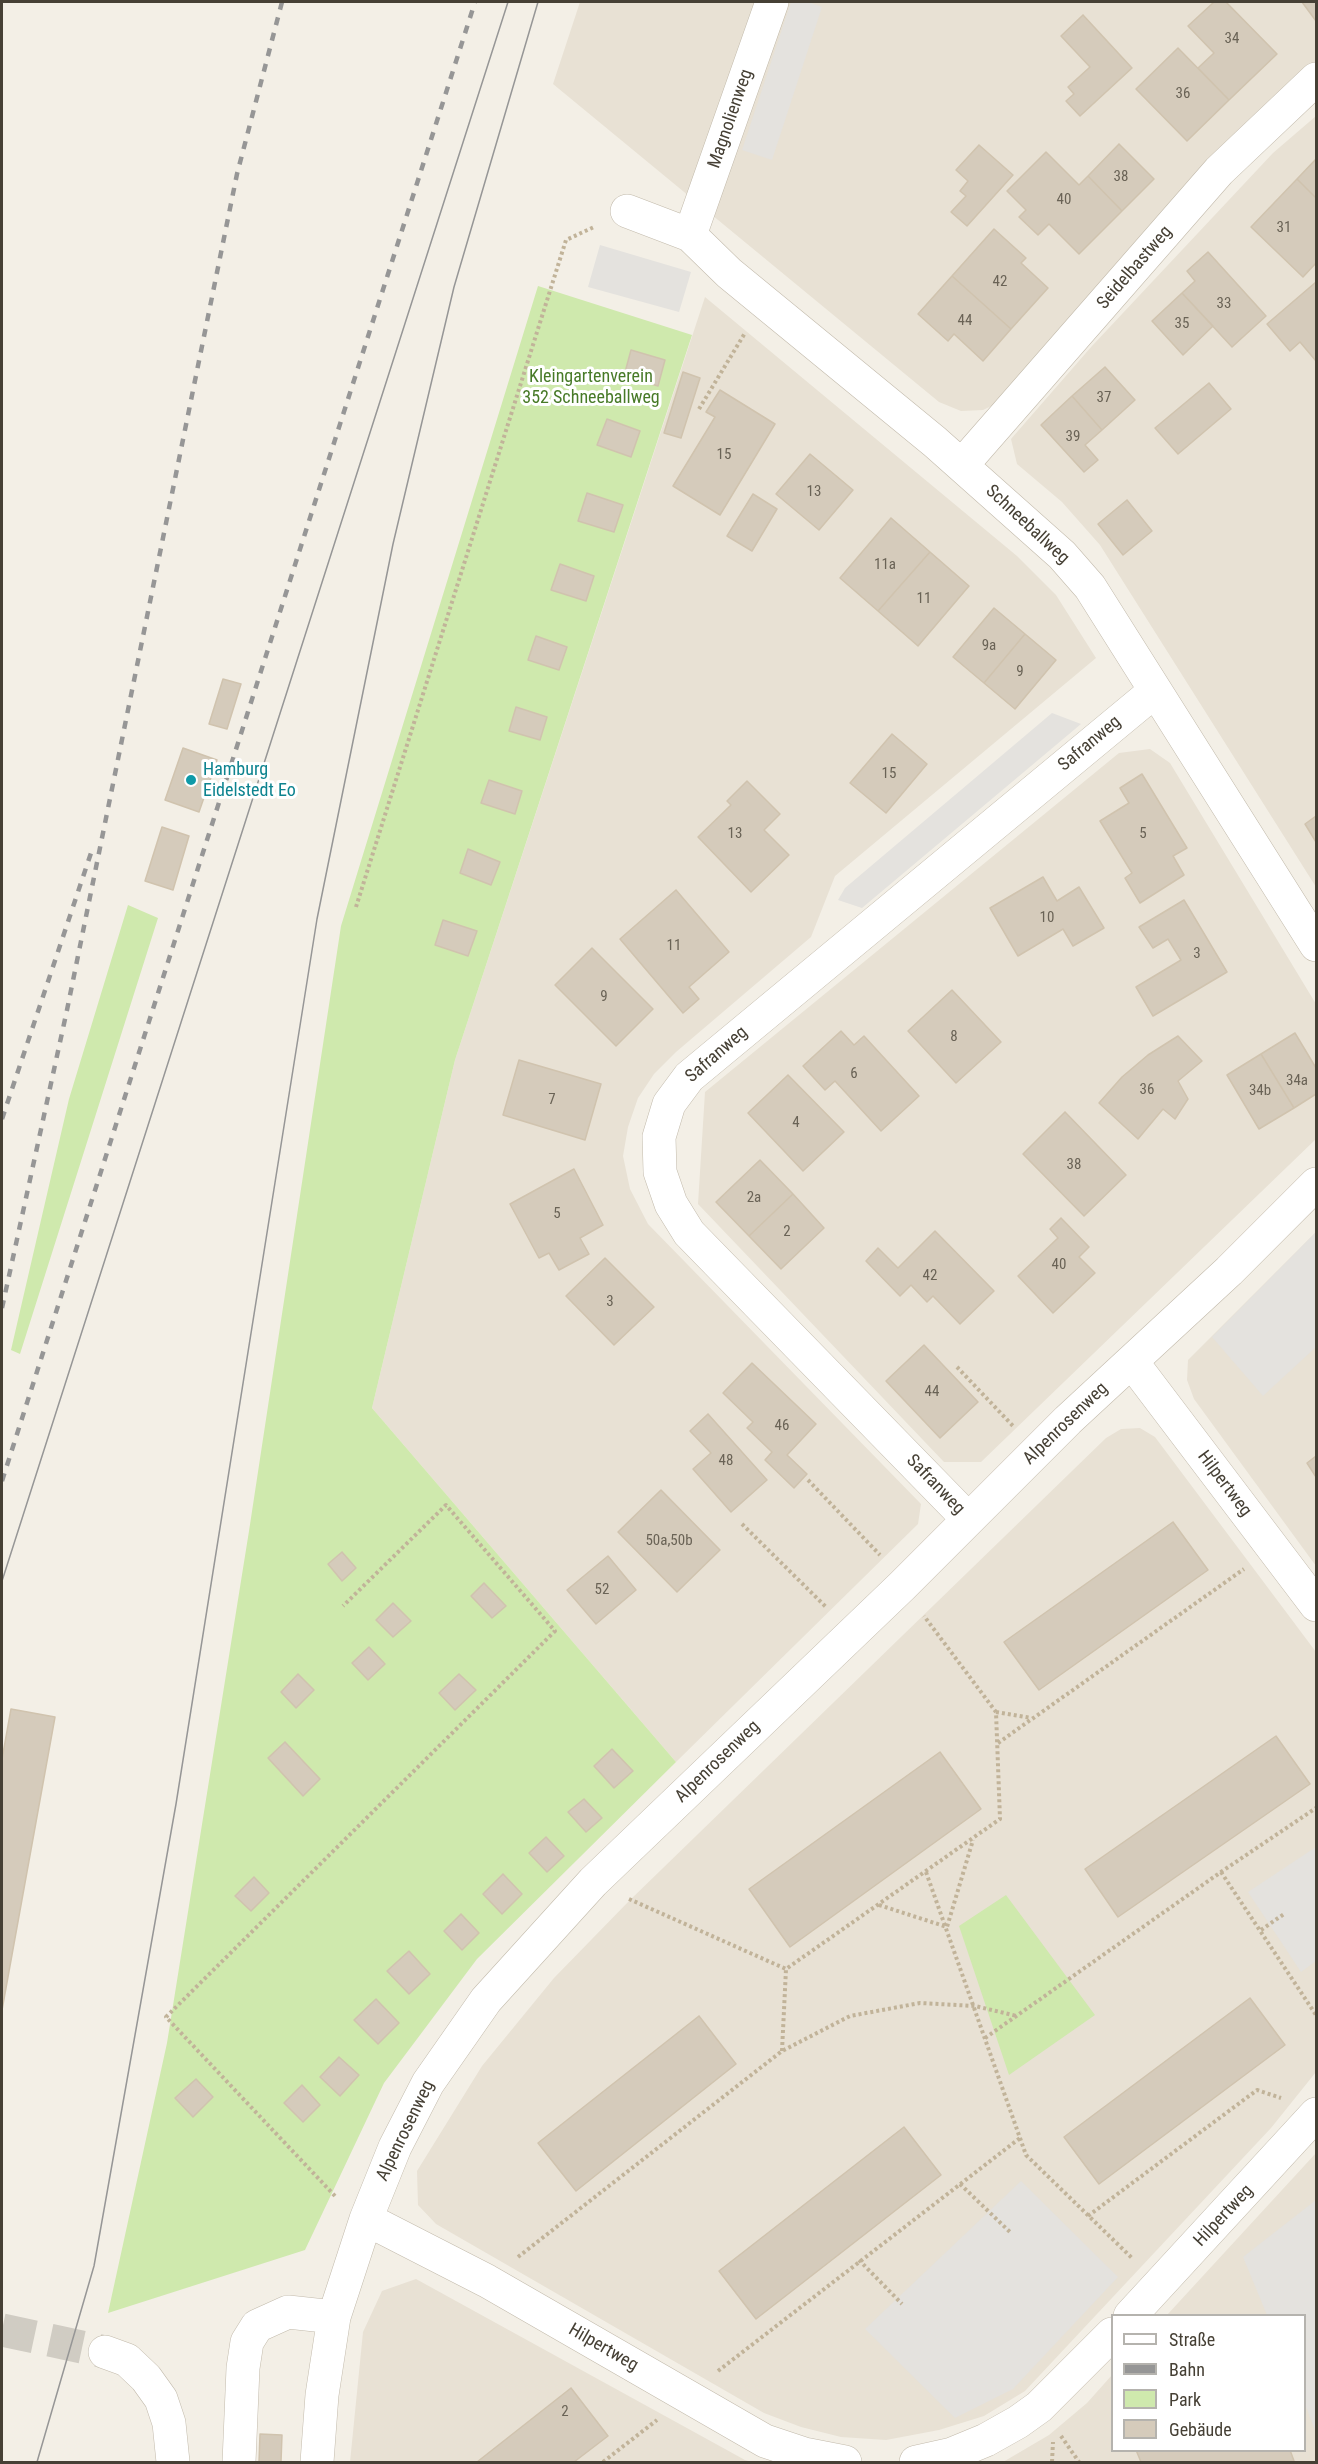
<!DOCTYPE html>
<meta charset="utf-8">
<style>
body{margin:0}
#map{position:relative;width:1318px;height:2464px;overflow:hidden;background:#f3efe6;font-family:"Roboto Condensed",sans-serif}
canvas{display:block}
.frame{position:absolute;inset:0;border:3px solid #464035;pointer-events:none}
.legend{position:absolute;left:1111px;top:2314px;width:195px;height:138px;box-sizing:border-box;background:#fff;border:2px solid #b5b3ae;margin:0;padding:8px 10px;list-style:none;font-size:18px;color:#464035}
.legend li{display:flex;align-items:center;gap:12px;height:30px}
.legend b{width:30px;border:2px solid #b5b3ae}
</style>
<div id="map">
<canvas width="1318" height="2464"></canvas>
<div class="frame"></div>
<ul class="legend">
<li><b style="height:8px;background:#fff"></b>Straße</li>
<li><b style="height:8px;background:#969696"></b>Bahn</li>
<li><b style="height:16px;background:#cfe9ad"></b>Park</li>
<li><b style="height:16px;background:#d5cbbb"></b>Gebäude</li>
</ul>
</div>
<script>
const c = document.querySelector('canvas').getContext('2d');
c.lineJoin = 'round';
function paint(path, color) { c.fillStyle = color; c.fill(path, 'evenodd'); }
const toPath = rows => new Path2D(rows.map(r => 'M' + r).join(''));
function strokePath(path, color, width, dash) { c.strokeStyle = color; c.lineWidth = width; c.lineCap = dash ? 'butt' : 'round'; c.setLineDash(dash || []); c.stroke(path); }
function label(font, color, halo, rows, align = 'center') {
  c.font = font + ' "Roboto Condensed",sans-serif'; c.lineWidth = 6; c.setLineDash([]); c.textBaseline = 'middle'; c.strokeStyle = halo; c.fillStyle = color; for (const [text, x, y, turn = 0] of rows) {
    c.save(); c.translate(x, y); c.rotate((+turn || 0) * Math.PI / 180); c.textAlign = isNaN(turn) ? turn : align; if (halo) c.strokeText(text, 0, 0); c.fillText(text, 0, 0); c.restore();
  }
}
const residential = toPath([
 [580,2,1316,2,1316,61,1223,148,1004,400,983,410,961,411,939,402,553,84],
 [1316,116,1316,887,1100,545,1062,502,1017,464,1011,439,1092,346,1273,153],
 [705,297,1017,556,1056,595,1096,658,835,876,811,937,676,1052,654,1074,638,1098,628,1127,623,1156,630,1189,648,1224,921,1504,918,1524,676,1762,372,1408,455,1060],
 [1150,749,1170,763,1316,1004,1316,1139,981,1462,944,1462,698,1204,705,1092,1119,753],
 [1316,1232,1316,1566,1194,1399,1187,1380,1188,1360],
 [1140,1428,1155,1437,1316,1652,1316,2072,1271,2128,1025,2391,984,2416,939,2430,886,2440,841,2437,801,2427,764,2413,436,2224,418,2205,417,2171,482,2066,554,1978,629,1901,1106,1438,1121,1429],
 [1316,2153,1316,2462,1003,2462,1049,2435,1087,2403,1112,2375,1112,2450,1304,2450,1304,2316,1167,2315],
 [416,2279,745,2460,752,2462,350,2462,363,2332,382,2291]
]);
const green = toPath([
 [538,286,692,335,455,1060,372,1408,676,1762,477,1959,384,2083,305,2250,108,2313,167,2043,249,1531,341,926],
 [128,905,158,918,20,1354,11,1350,69,1099],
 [1006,1895,1095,2015,1009,2075,959,1926]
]);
const parking = toPath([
 [791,2,808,2,822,7,772,160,742,150],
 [600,245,691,272,679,312,588,287],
 [1052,713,1081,724,862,908,838,900,845,888],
 [1316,1232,1316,1347,1263,1396,1212,1337],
 [1316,1847,1316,1961,1301,1972,1248,1892],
 [1021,2181,1118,2277,1013,2389,955,2418,865,2329],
 [1316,2200,1316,2433,1305,2404,1304,2316,1267,2315,1243,2257]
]);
const building = toPath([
 [1214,2,1226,2,1277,54,1229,100,1198,68,1214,53,1188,26,1214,2],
 [1302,2,1316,2,1316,21,1302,2],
 [1083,15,1132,68,1080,116,1066,101,1074,94,1068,87,1090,67,1061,36,1083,15],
 [1178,48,1229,100,1187,141,1136,89,1178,48],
 [1119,144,1154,179,1122,211,1088,176,1119,144],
 [979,145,1013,175,967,226,951,212,966,196,960,191,968,181,956,170,979,145],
 [1046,152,1079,185,1088,176,1122,211,1079,254,1049,224,1038,235,1019,217,1026,210,1007,191,1046,152],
 [1316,159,1316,198,1297,179,1316,159],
 [1297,179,1316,198,1316,263,1303,277,1251,227,1297,179],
 [994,229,1026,258,1021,263,1048,288,1011,329,952,276,994,229],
 [1208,252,1266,316,1232,347,1182,293,1195,281,1187,271,1208,252],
 [952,276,1011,329,983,361,954,334,948,341,918,314,952,276],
 [1316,282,1316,361,1300,342,1290,351,1267,324,1316,282],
 [1182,293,1213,326,1183,355,1152,321,1182,293],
 [631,350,665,360,658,386,624,376,631,350],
 [1105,367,1135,400,1102,430,1072,396,1105,367],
 [683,372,700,378,681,438,664,433,683,372],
 [1209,383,1231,409,1178,454,1155,428,1209,383],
 [720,390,775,424,720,515,673,486,715,417,706,412,720,390],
 [1072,396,1102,430,1085,445,1098,460,1084,472,1041,425,1072,396],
 [607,419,640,431,631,457,597,445,607,419],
 [810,454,853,490,819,530,776,494,810,454],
 [587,493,623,505,614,532,578,521,587,493],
 [753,494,777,509,752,551,727,536,753,494],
 [1127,500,1152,531,1123,555,1098,524,1127,500],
 [891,518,930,552,878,611,840,578,891,518],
 [930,552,969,586,918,646,878,611,930,552],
 [560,564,594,576,586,601,551,590,560,564],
 [994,608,1025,634,984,683,953,657,994,608],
 [1025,634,1056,660,1015,709,984,683,1025,634],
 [536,636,567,647,559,670,528,660,536,636],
 [223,679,241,684,227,729,209,724,223,679],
 [516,707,547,717,540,740,509,731,516,707],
 [892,734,927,764,886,813,850,783,892,734],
 [183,748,217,760,199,812,165,800,183,748],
 [1142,774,1187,848,1173,856,1184,875,1140,903,1125,878,1132,873,1100,821,1129,803,1120,788,1142,774],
 [489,780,522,791,515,814,481,803,489,780],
 [747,781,780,814,764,830,789,855,751,892,698,837,731,805,727,801,747,781],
 [1316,816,1316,842,1305,824,1316,816],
 [162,827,189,836,173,890,145,881,162,827],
 [468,849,500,862,491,885,460,873,468,849],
 [1043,877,1057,901,1079,887,1104,928,1073,946,1063,929,1018,956,990,908,1043,877],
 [676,890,729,952,689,987,699,999,683,1013,620,939,676,890],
 [1184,900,1227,972,1153,1016,1136,987,1181,960,1168,939,1153,948,1139,927,1184,900],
 [443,920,477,931,468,956,435,945,443,920],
 [592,948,653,1009,616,1046,555,985,592,948],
 [952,990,1001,1042,956,1083,908,1031,952,990],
 [841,1031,854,1045,864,1036,919,1096,881,1131,835,1081,825,1090,803,1066,841,1031],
 [1295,1033,1316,1068,1316,1094,1294,1108,1261,1054,1295,1033],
 [1178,1036,1202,1061,1178,1081,1188,1099,1175,1119,1163,1109,1138,1139,1099,1103,1122,1077,1148,1055,1178,1036],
 [1261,1054,1294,1108,1259,1129,1227,1075,1261,1054],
 [519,1060,601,1084,585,1140,503,1115,519,1060],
 [788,1075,844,1132,803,1171,748,1113,788,1075],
 [1065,1112,1126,1175,1084,1216,1023,1154,1065,1112],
 [760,1160,793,1194,749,1236,716,1202,760,1160],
 [574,1169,603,1225,580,1238,589,1254,559,1270,549,1253,539,1258,510,1204,574,1169],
 [793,1194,824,1228,781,1269,749,1236,793,1194],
 [1061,1218,1089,1247,1079,1257,1095,1273,1053,1313,1018,1276,1058,1238,1050,1229,1061,1218],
 [935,1231,994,1291,960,1324,933,1296,927,1302,911,1285,900,1296,866,1261,878,1248,898,1268,935,1231],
 [605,1258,654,1307,614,1345,566,1296,605,1258],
 [924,1345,978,1402,940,1438,886,1381,924,1345],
 [752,1363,816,1424,787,1455,807,1474,794,1488,765,1460,772,1452,747,1428,753,1422,723,1393,752,1363],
 [708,1414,767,1480,731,1512,693,1469,711,1453,690,1431,708,1414],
 [1316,1456,1316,1477,1307,1463,1316,1456],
 [661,1490,720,1550,677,1592,618,1532,661,1490],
 [1173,1522,1208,1570,1039,1690,1004,1642,1173,1522],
 [342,1552,356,1568,342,1581,328,1564,342,1552],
 [608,1556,636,1590,596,1624,567,1590,608,1556],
 [484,1583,506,1606,492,1618,471,1596,484,1583],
 [393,1603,411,1621,393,1637,376,1620,393,1603],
 [369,1647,385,1664,368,1680,352,1663,369,1647],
 [298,1674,314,1690,296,1708,281,1692,298,1674],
 [459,1674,476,1690,455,1710,439,1693,459,1674],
 [11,1709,55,1717,2,2010,2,1759,11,1709],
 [1276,1736,1310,1784,1118,1917,1085,1869,1276,1736],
 [285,1742,320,1779,303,1796,268,1758,285,1742],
 [612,1749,633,1771,614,1788,594,1766,612,1749],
 [940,1752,981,1809,790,1947,749,1889,940,1752],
 [584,1799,602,1818,586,1832,568,1812,584,1799],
 [546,1837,564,1856,547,1872,529,1853,546,1837],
 [503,1874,522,1894,502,1914,483,1894,503,1874],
 [254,1877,269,1893,251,1911,235,1896,254,1877],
 [461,1914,479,1933,462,1950,444,1931,461,1914],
 [409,1951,430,1974,409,1994,387,1971,409,1951],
 [1250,1998,1285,2045,1099,2184,1064,2137,1250,1998],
 [376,1999,399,2023,378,2044,354,2020,376,1999],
 [699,2016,736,2064,576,2191,538,2143,699,2016],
 [339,2057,359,2075,340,2096,320,2077,339,2057],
 [196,2079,213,2097,193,2117,175,2098,196,2079],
 [302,2085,320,2105,303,2122,284,2103,302,2085],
 [904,2127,941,2175,756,2319,719,2271,904,2127],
 [571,2388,608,2436,574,2462,477,2462,571,2388],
 [260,2434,282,2435,281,2462,259,2462,260,2434],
 [1136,2450,1290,2450,1294,2461,1141,2462,1136,2450]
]);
const minorTunnel = toPath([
 [2,2330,105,2352]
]);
const path = toPath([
 [699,409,745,333],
 [356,907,566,240,594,227],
 [957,1367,1013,1426],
 [808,1480,880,1555],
 [742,1524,827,1608],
 [996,1712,1031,1718],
 [998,1743,1244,1569],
 [926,1872,1026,2155,1133,2259],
 [1221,1872,1316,2015],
 [629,1899,786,1969,1000,1819,996,1712,924,1616],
 [879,1905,947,1927,973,1840],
 [1261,1930,1284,1914],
 [985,2038,1221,1872,1316,1808],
 [782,2051,786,1969],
 [960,2184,1011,2233],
 [335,2196,166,2017,555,1631,446,1505,343,1606],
 [1088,2216,1257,2090,1281,2098],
 [518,2257,782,2051,850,2016,920,2003,975,2006,1017,2016],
 [859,2260,902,2304],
 [718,2371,1020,2138],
 [1061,2436,1079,2462],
 [603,2462,657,2420],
 [1052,2462,1053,2442]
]);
const minor = toPath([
 [627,211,690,235,729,273,935,442,1062,555,1090,587,1316,945],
 [690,235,772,2],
 [962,465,1219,171,1316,79],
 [1132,1362,1316,1605],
 [968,1519,689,1233,671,1204,660,1172,659,1137,669,1104,689,1077,1155,691],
 [366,2219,487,2281,765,2441,804,2454,845,2462],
 [1130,2316,1316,2114],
 [105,2352,127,2360,146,2378,161,2399,169,2423,173,2462],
 [239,2462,243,2368,247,2342,257,2326,288,2312,334,2317],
 [317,2462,322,2395,334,2317,366,2219,395,2147,428,2083,486,2000,593,1882,902,1586,1068,1420,1229,1271,1316,1184],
 [916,2462,952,2454,986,2440,1018,2422,1039,2407,1112,2334]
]);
const tram = toPath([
 [2,1581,508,2],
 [37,2462,94,2266,176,1804,317,919,393,544,454,287,538,2]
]);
const rail = toPath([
 [2,1119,91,853],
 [2,1308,67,1010,237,174,282,2],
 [2,1481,475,2]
]);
const markers = [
 [191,780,6,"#0f9aa8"]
];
const numberNames = [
 ["34",1232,39],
 ["36",1183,94],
 ["38",1121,177],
 ["40",1064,200],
 ["31",1284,228],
 ["42",1000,282],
 ["33",1224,304],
 ["44",965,321],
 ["35",1182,324],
 ["37",1104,398],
 ["39",1073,437],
 ["15",724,455],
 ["13",814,492],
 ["11a",885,565],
 ["11",924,599],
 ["9a",989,646],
 ["9",1020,672],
 ["15",889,774],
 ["13",735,834],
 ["5",1143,834],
 ["10",1047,918],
 ["11",674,946],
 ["3",1197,954],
 ["9",604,997],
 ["8",954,1037],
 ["6",854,1074],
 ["34a",1297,1081],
 ["36",1147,1090],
 ["34b",1260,1091],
 ["7",552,1100],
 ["4",796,1123],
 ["38",1074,1165],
 ["2a",754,1198],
 ["5",557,1214],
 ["2",787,1232],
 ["40",1059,1265],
 ["42",930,1276],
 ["3",610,1302],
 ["44",932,1392],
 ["46",782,1426],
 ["48",726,1461],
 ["50a,50b",669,1541],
 ["52",602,1590],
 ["2",565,2412]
];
const streetNames = [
 ["Magnolienweg",731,119,-71],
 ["Seidelbastweg",1135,268,-49],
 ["Schneeballweg",1027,525,43],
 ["Safranweg",1090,744,-40],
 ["Safranweg",717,1055,-41],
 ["Alpenrosenweg",1066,1424,-44],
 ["Hilpertweg",1224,1484,53],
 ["Safranweg",935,1485,46],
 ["Alpenrosenweg",718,1762,-44],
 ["Alpenrosenweg",406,2131,-64],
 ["Hilpertweg",1224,2216,-47],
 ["Hilpertweg",603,2348,30]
];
const parkNames = [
 ["Kleingartenverein",591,377],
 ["352 Schneeballweg",591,398]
];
const cultureNames = [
 ["Hamburg",203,770],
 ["Eidelstedt Eo",203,791]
];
paint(residential, '#e8e1d4');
paint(green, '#cfe9ad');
paint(parking, '#e4e2de');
paint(building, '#d5cbbb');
strokePath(building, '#d0c3ae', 1.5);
strokePath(minorTunnel, '#d0ccc3', 33, [33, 16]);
strokePath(minor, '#c2baab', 34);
strokePath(path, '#c1b399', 4, [3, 3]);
strokePath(minor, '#fff', 33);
strokePath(tram, '#969696', 1.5);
strokePath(rail, '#969696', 4.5, [8, 8]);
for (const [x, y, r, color] of markers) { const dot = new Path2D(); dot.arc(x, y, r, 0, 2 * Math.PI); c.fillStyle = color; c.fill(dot); strokePath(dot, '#fff', 2); }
label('15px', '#6a6356', null, numberNames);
label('18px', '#464035', '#fff', streetNames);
label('18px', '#477a27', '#fff', parkNames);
label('18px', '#0d838f', '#fff', cultureNames, 'left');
</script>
